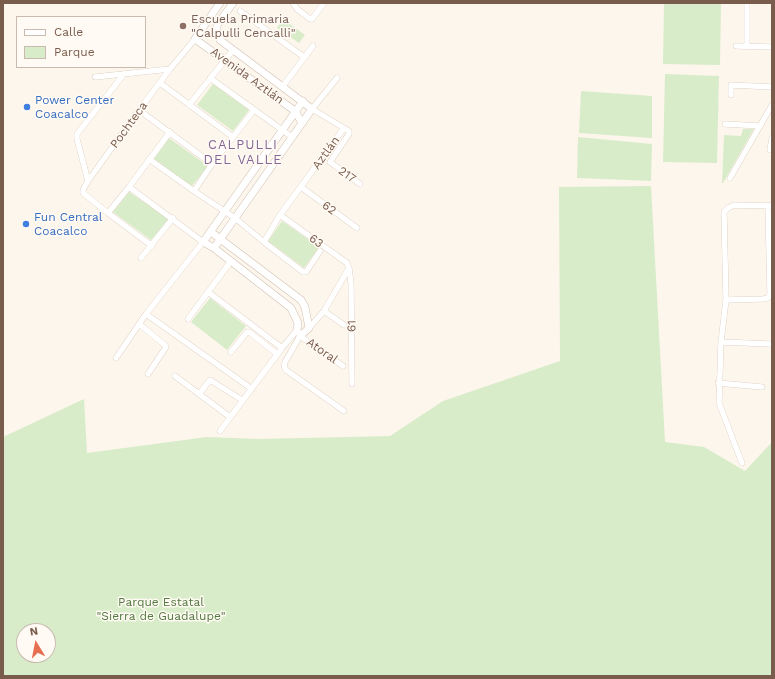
<!DOCTYPE html>
<meta charset="utf-8">
<style>
body{margin:0}
#map{position:relative;width:775px;height:679px;overflow:hidden;background:#fdf6ec;font-family:"Work Sans",sans-serif}
canvas{display:block}
.frame{position:absolute;inset:0;border:4px solid #7a5c4d;pointer-events:none}
.legend{position:absolute;left:16px;top:16px;width:130px;height:52px;box-sizing:border-box;background:#fffaf3;border:1px solid #cabbb1;margin:0;padding:5px 7px;list-style:none;font-size:12px;color:#7a5c4d}
.legend li{display:flex;align-items:center;gap:8px;height:20px}
.legend b{width:20px;border:1px solid #cabbb1}
.north{position:absolute;left:16px;top:623px;width:40px;height:40px;box-sizing:border-box;background:#fffaf3;border:1px solid #cabbb1;border-radius:50%;rotate:350deg;font-size:11px;font-weight:700;line-height:16px;text-align:center;color:#7a5c4d}
.north::after{content:'';display:block;margin:auto;width:14px;height:18px;background:#e76f51;clip-path:polygon(50% 0,100% 100%,50% 72%,0 100%)}
</style>
<div id="map">
<canvas width="775" height="679"></canvas>
<div class="frame"></div>
<ul class="legend">
<li><b style="height:5px;background:#fff"></b>Calle</li>
<li><b style="height:11px;background:#d8ecc9"></b>Parque</li>
</ul>
<div class="north">N</div>
</div>
<script>
const c = document.querySelector('canvas').getContext('2d');
c.lineJoin = 'round';
function paint(path, color) { c.fillStyle = color; c.fill(path, 'evenodd'); }
const toPath = rows => new Path2D(rows.map(r => 'M' + r).join(''));
function strokePath(path, color, width, dash) { c.strokeStyle = color; c.lineWidth = width; c.lineCap = dash ? 'butt' : 'round'; c.setLineDash(dash || []); c.stroke(path); }
function label(font, color, halo, rows, align = 'center') {
  c.font = font + ' "Work Sans",sans-serif'; c.lineWidth = 3; c.setLineDash([]); c.textBaseline = 'middle'; c.strokeStyle = halo; c.fillStyle = color; for (const [text, x, y, turn = 0] of rows) {
    c.save(); c.translate(x, y); c.rotate((+turn || 0) * Math.PI / 180); c.textAlign = isNaN(turn) ? turn : align; if (halo) c.strokeText(text, 0, 0); c.fillText(text, 0, 0); c.restore();
  }
}
const green = toPath([
 [664,3,721,3,720,65,663,64],
 [283,19,305,35,299,43,277,28],
 [665,74,719,76,717,163,663,162],
 [213,84,249,110,233,131,197,105],
 [581,91,652,96,652,138,579,133],
 [743,129,754,129,723,183,722,183,724,135,741,136],
 [578,137,652,144,651,181,577,178],
 [169,138,208,166,192,186,154,159],
 [651,186,665,442,704,447,745,471,772,442,772,676,3,676,3,437,84,399,87,453,207,437,257,439,390,436,443,401,560,361,559,187],
 [24,631,48,631,48,655,24,655],
 [129,192,169,219,151,240,113,212],
 [282,221,319,247,304,268,268,241],
 [210,298,246,326,227,350,191,322]
]);
const minor = toPath([
 [293,3,297,9,310,19,312,19,324,3],
 [240,11,304,57],
 [736,46,772,47],
 [747,46,747,3],
 [95,77,170,69],
 [210,78,292,137],
 [337,78,312,109,349,131,349,134,330,162,360,184],
 [160,83,233,137],
 [283,86,313,46],
 [731,95,731,85,772,87],
 [189,105,233,50],
 [139,110,212,164],
 [725,124,760,126],
 [770,150,772,138],
 [149,159,194,191,235,218,264,242,303,272,306,272,320,251],
 [730,178,772,105],
 [88,181,77,139,77,134,124,74],
 [301,187,357,228],
 [194,191,212,164,254,110],
 [108,213,129,187,170,132],
 [280,215,347,263,349,268,351,283,352,384],
 [264,242,280,215,344,128],
 [152,246,108,213,83,193,83,190,88,181,139,110,170,69,195,39],
 [141,258,173,218],
 [208,292,282,348],
 [726,300,763,299,768,298,770,294,768,205],
 [324,311,344,325],
 [146,314,252,389],
 [188,319,231,261],
 [139,324,165,345,166,347,148,374],
 [309,328,324,311,349,268],
 [300,336,285,362,284,366,286,370,344,411],
 [300,336,343,366],
 [721,342,770,344],
 [231,352,247,332,249,332,277,354],
 [116,358,146,314,203,242,129,187],
 [175,376,230,417],
 [718,383,762,387],
 [199,394,210,380,242,400],
 [220,431,282,348,297,330,299,333],
 [742,463,719,403,721,342,726,300,724,212,728,208,734,205,772,206]
]);
const tertiary = toPath([
 [220,3,195,39,295,111,302,123],
 [211,232,301,300,305,307,309,328,300,336],
 [214,248,312,109,220,40,217,32,217,25,233,3],
 [297,330,298,323,291,308,214,248,203,242,303,101]
]);
const markers = [
 [183,26,4,"#8d6e63"],
 [27,107,4,"#3f7fe0"],
 [26,224,4,"#3f7fe0"]
];
const educationNames = [
 ["Escuela Primaria",191,19],
 ["\"Calpulli Cencalli\"",191,33]
];
const streetNames = [
 ["Avenida Aztlán",247,76,36],
 ["Pochteca",129,125,-54],
 ["Aztlán",326,153,-54],
 ["217",347,175,35],
 ["62",329,208,36],
 ["63",316,241,36],
 ["61",352,326,-91],
 ["Atoral",322,351,35]
];
const shopNames = [
 ["Power Center",35,100],
 ["Coacalco",35,114],
 ["Fun Central",34,217],
 ["Coacalco",34,231]
];
const parkNames = [
 ["Parque Estatal",161,602],
 ["\"Sierra de Guadalupe\"",161,616]
];
const neighbourhoodNames = [
 ["CALPULLI",243,145],
 ["DEL VALLE",243,160]
];
paint(green, '#d8ecc9');
strokePath(minor, '#d1beb0', 6);
strokePath(tertiary, '#d1beb0', 8);
strokePath(minor, '#fff', 5.5);
strokePath(tertiary, '#fff', 7);
for (const [x, y, r, color] of markers) { const dot = new Path2D(); dot.arc(x, y, r, 0, 2 * Math.PI); c.fillStyle = color; c.fill(dot); strokePath(dot, '#fffaf3', 1.5); }
label('12px', '#785e54', '#fffaf3', educationNames, 'left');
label('12px', '#7a5c4d', '#fffaf3', streetNames);
label('12px', '#366cbe', '#fffaf3', shopNames, 'left');
label('12px', '#537a41', '#fffaf3', parkNames);
c.letterSpacing = '1px';
label('13px', '#846695', '#fffaf3', neighbourhoodNames);
c.letterSpacing = '0px';
</script>
